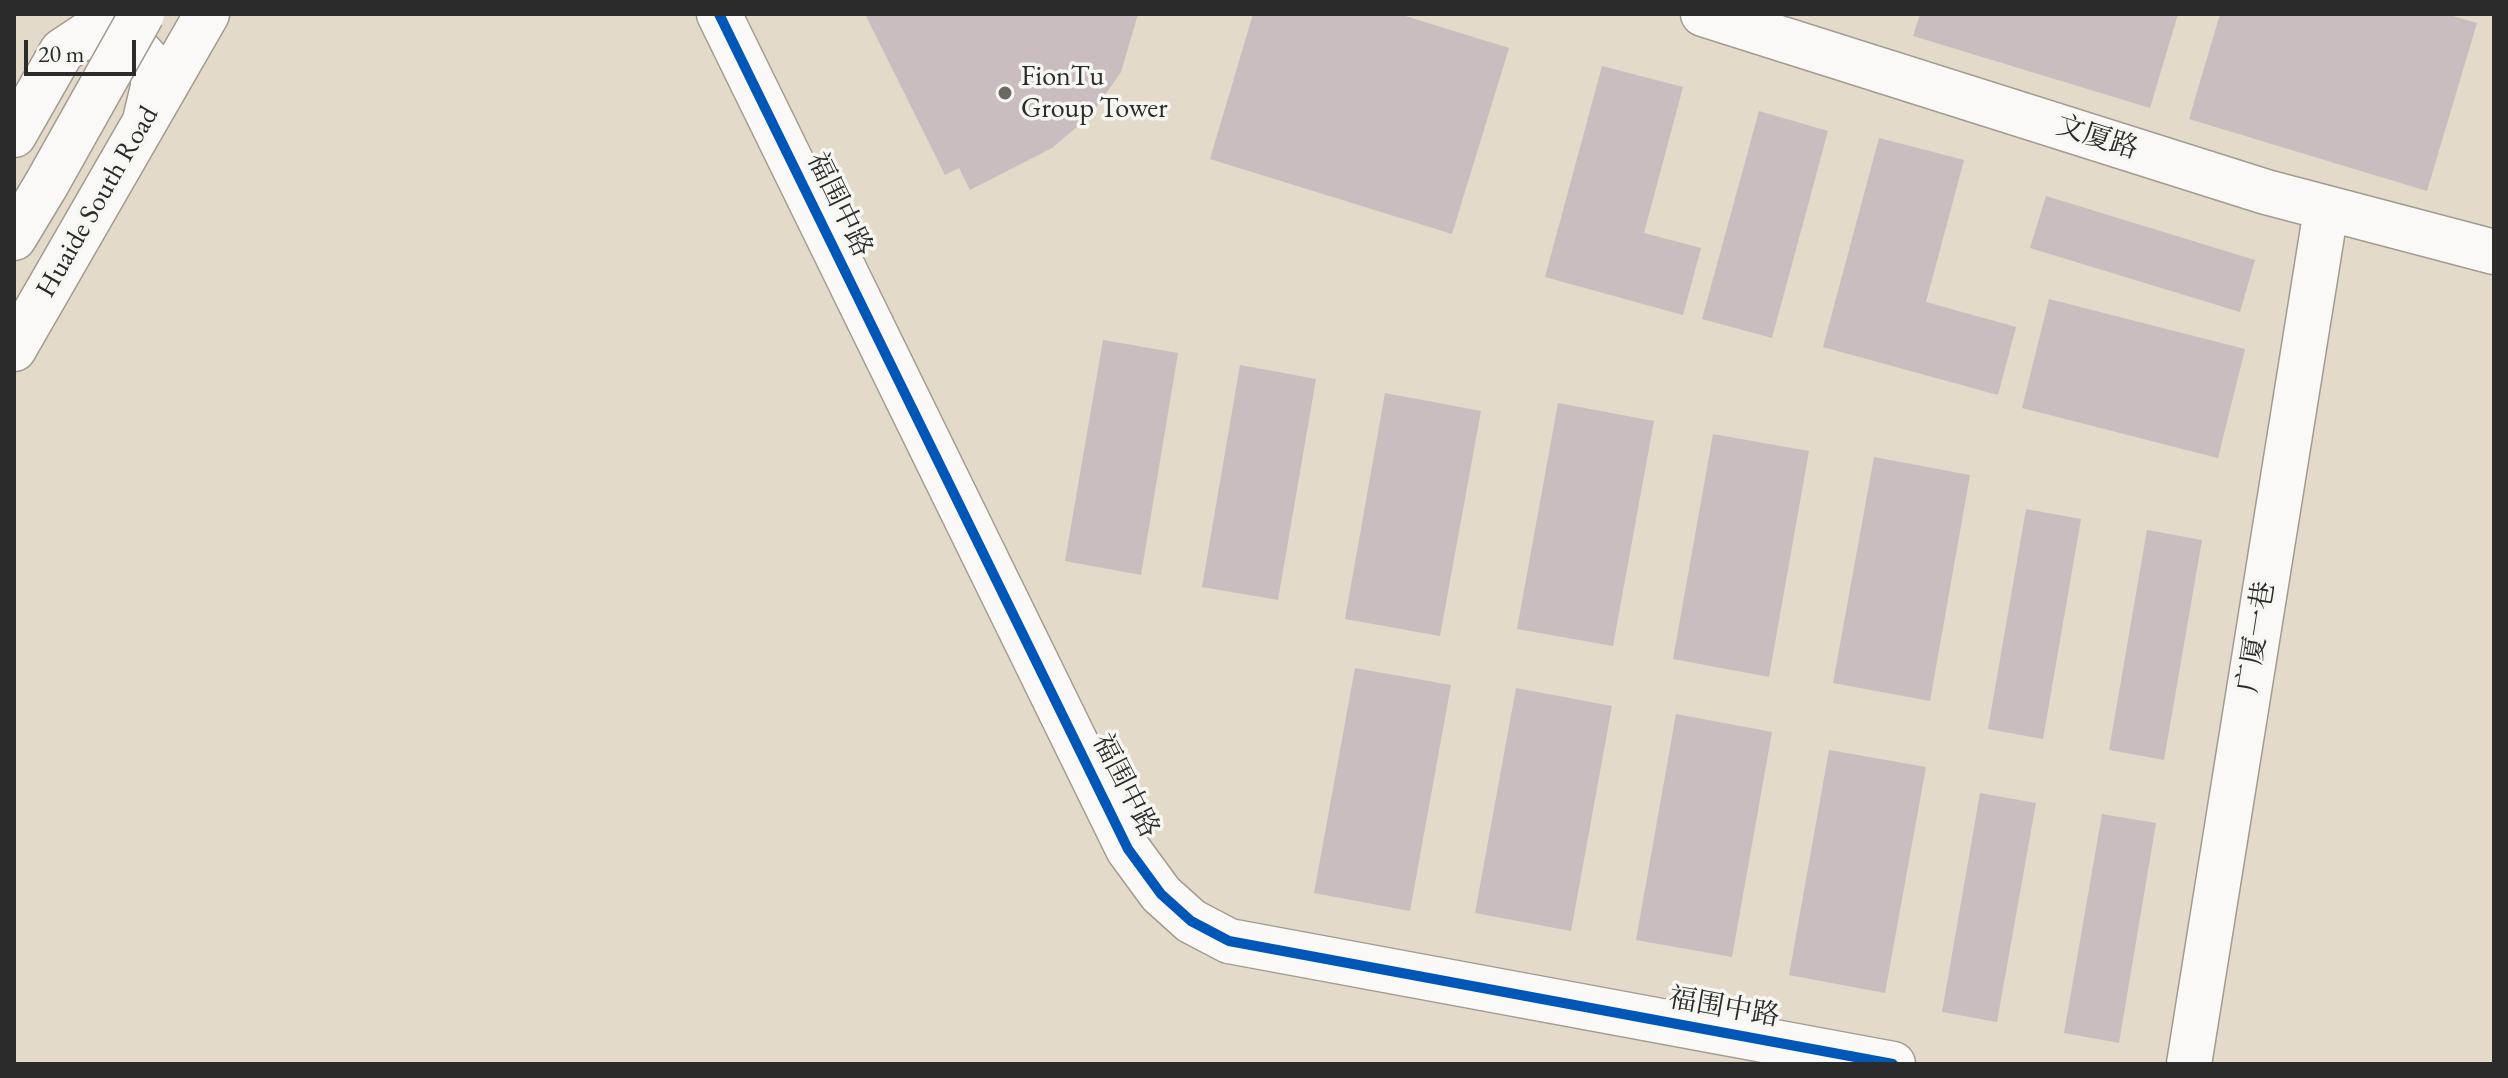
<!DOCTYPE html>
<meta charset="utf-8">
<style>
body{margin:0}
#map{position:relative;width:2508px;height:1078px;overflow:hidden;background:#e4dac9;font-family:"EB Garamond",serif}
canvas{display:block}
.frame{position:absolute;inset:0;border:16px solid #2b2b2b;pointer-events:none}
.scale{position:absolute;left:24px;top:40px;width:112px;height:36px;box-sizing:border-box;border:4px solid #2b2b2b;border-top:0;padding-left:10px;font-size:24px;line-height:28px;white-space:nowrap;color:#2b2b2b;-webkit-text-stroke:6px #f6f6f2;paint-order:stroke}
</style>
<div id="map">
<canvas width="2508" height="1078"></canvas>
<div class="frame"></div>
<div class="scale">20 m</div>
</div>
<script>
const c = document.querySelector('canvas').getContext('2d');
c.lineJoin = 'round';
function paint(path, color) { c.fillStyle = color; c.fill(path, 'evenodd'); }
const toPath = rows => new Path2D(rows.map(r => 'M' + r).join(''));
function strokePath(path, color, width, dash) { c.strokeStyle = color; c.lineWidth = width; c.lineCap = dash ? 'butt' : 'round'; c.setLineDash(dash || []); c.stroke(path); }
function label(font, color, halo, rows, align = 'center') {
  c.font = font + ' "EB Garamond","Noto Serif SC",serif'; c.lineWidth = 7; c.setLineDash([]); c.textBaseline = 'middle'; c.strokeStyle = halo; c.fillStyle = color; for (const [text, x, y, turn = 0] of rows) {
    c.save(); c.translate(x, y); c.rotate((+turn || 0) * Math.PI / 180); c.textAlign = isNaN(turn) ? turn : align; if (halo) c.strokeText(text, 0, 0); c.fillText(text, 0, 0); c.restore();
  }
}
const building = toPath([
 [865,14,1138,14,1121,72,1091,115,1052,148,970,190,959,168,945,175],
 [1253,14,1399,14,1509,48,1452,234,1210,159],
 [1920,14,2178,14,2150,108,1913,36],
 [2220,14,2446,14,2477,23,2427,191,2189,119],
 [1602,66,1683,87,1644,233,1701,248,1683,315,1545,277],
 [1759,111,1828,131,1772,338,1702,319],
 [1879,138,1964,160,1926,302,2016,327,1998,395,1823,347],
 [2046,196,2255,260,2240,312,2030,248],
 [2049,299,2245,349,2218,458,2022,408],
 [1103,340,1178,353,1141,575,1065,561],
 [1240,365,1316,379,1278,600,1202,587],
 [1385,393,1481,411,1440,636,1345,619],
 [1558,403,1654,421,1613,646,1517,629],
 [1713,434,1809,451,1769,677,1673,659],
 [1874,457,1970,475,1930,701,1833,683],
 [2026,509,2081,519,2043,739,1988,729],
 [2147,530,2202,540,2164,760,2109,750],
 [1355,668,1451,685,1410,911,1314,893],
 [1516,688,1612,706,1571,931,1475,913],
 [1676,714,1772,732,1732,957,1636,940],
 [1829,750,1926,767,1885,993,1789,975],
 [1980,793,2036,803,1997,1022,1942,1012],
 [2102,814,2156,823,2119,1043,2064,1033]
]);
const minor = toPath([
 [719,14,1128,849,1161,894,1191,921,1229,941,1893,1064],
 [1703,14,2266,192,2494,252],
 [2189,1064,2326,210]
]);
const major = toPath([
 [14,135,62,51,86,35,101,32,116,34,129,40,148,61,153,74,153,87,146,116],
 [14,238,46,185],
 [14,349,207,14]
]);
const majorBridge = toPath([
 [46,185,142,14]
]);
const cycleway = toPath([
 [719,14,1128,849,1161,894,1191,921,1229,941,1893,1064]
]);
const markers = [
 [1005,93,8,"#6c6862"]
];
const poiNames = [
 ["FionTu",1021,77],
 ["Group Tower",1021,109]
];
const streetNames = [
 ["文厦路",2097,138,18],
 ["Huaide South Road",98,202,-60],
 ["福围中路",839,205,64],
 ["广厦一巷",2257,637,-81],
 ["福围中路",1125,786,63],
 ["福围中路",1724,1008,10]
];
paint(building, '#c9bdbf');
strokePath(minor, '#a19b91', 47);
strokePath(major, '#a19b91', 47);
strokePath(minor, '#fbf9f7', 44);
strokePath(major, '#fbf9f7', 44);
strokePath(majorBridge, '#a19b91', 47, []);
strokePath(majorBridge, '#fbf9f7', 44);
strokePath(cycleway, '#0057b8', 10);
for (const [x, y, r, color] of markers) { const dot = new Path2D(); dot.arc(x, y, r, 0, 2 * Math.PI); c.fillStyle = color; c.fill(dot); strokePath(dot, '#f6f6f2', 3); }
label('28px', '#2b2b2b', '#f6f6f2', poiNames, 'left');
label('28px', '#2b2b2b', '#f6f6f2', streetNames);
</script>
